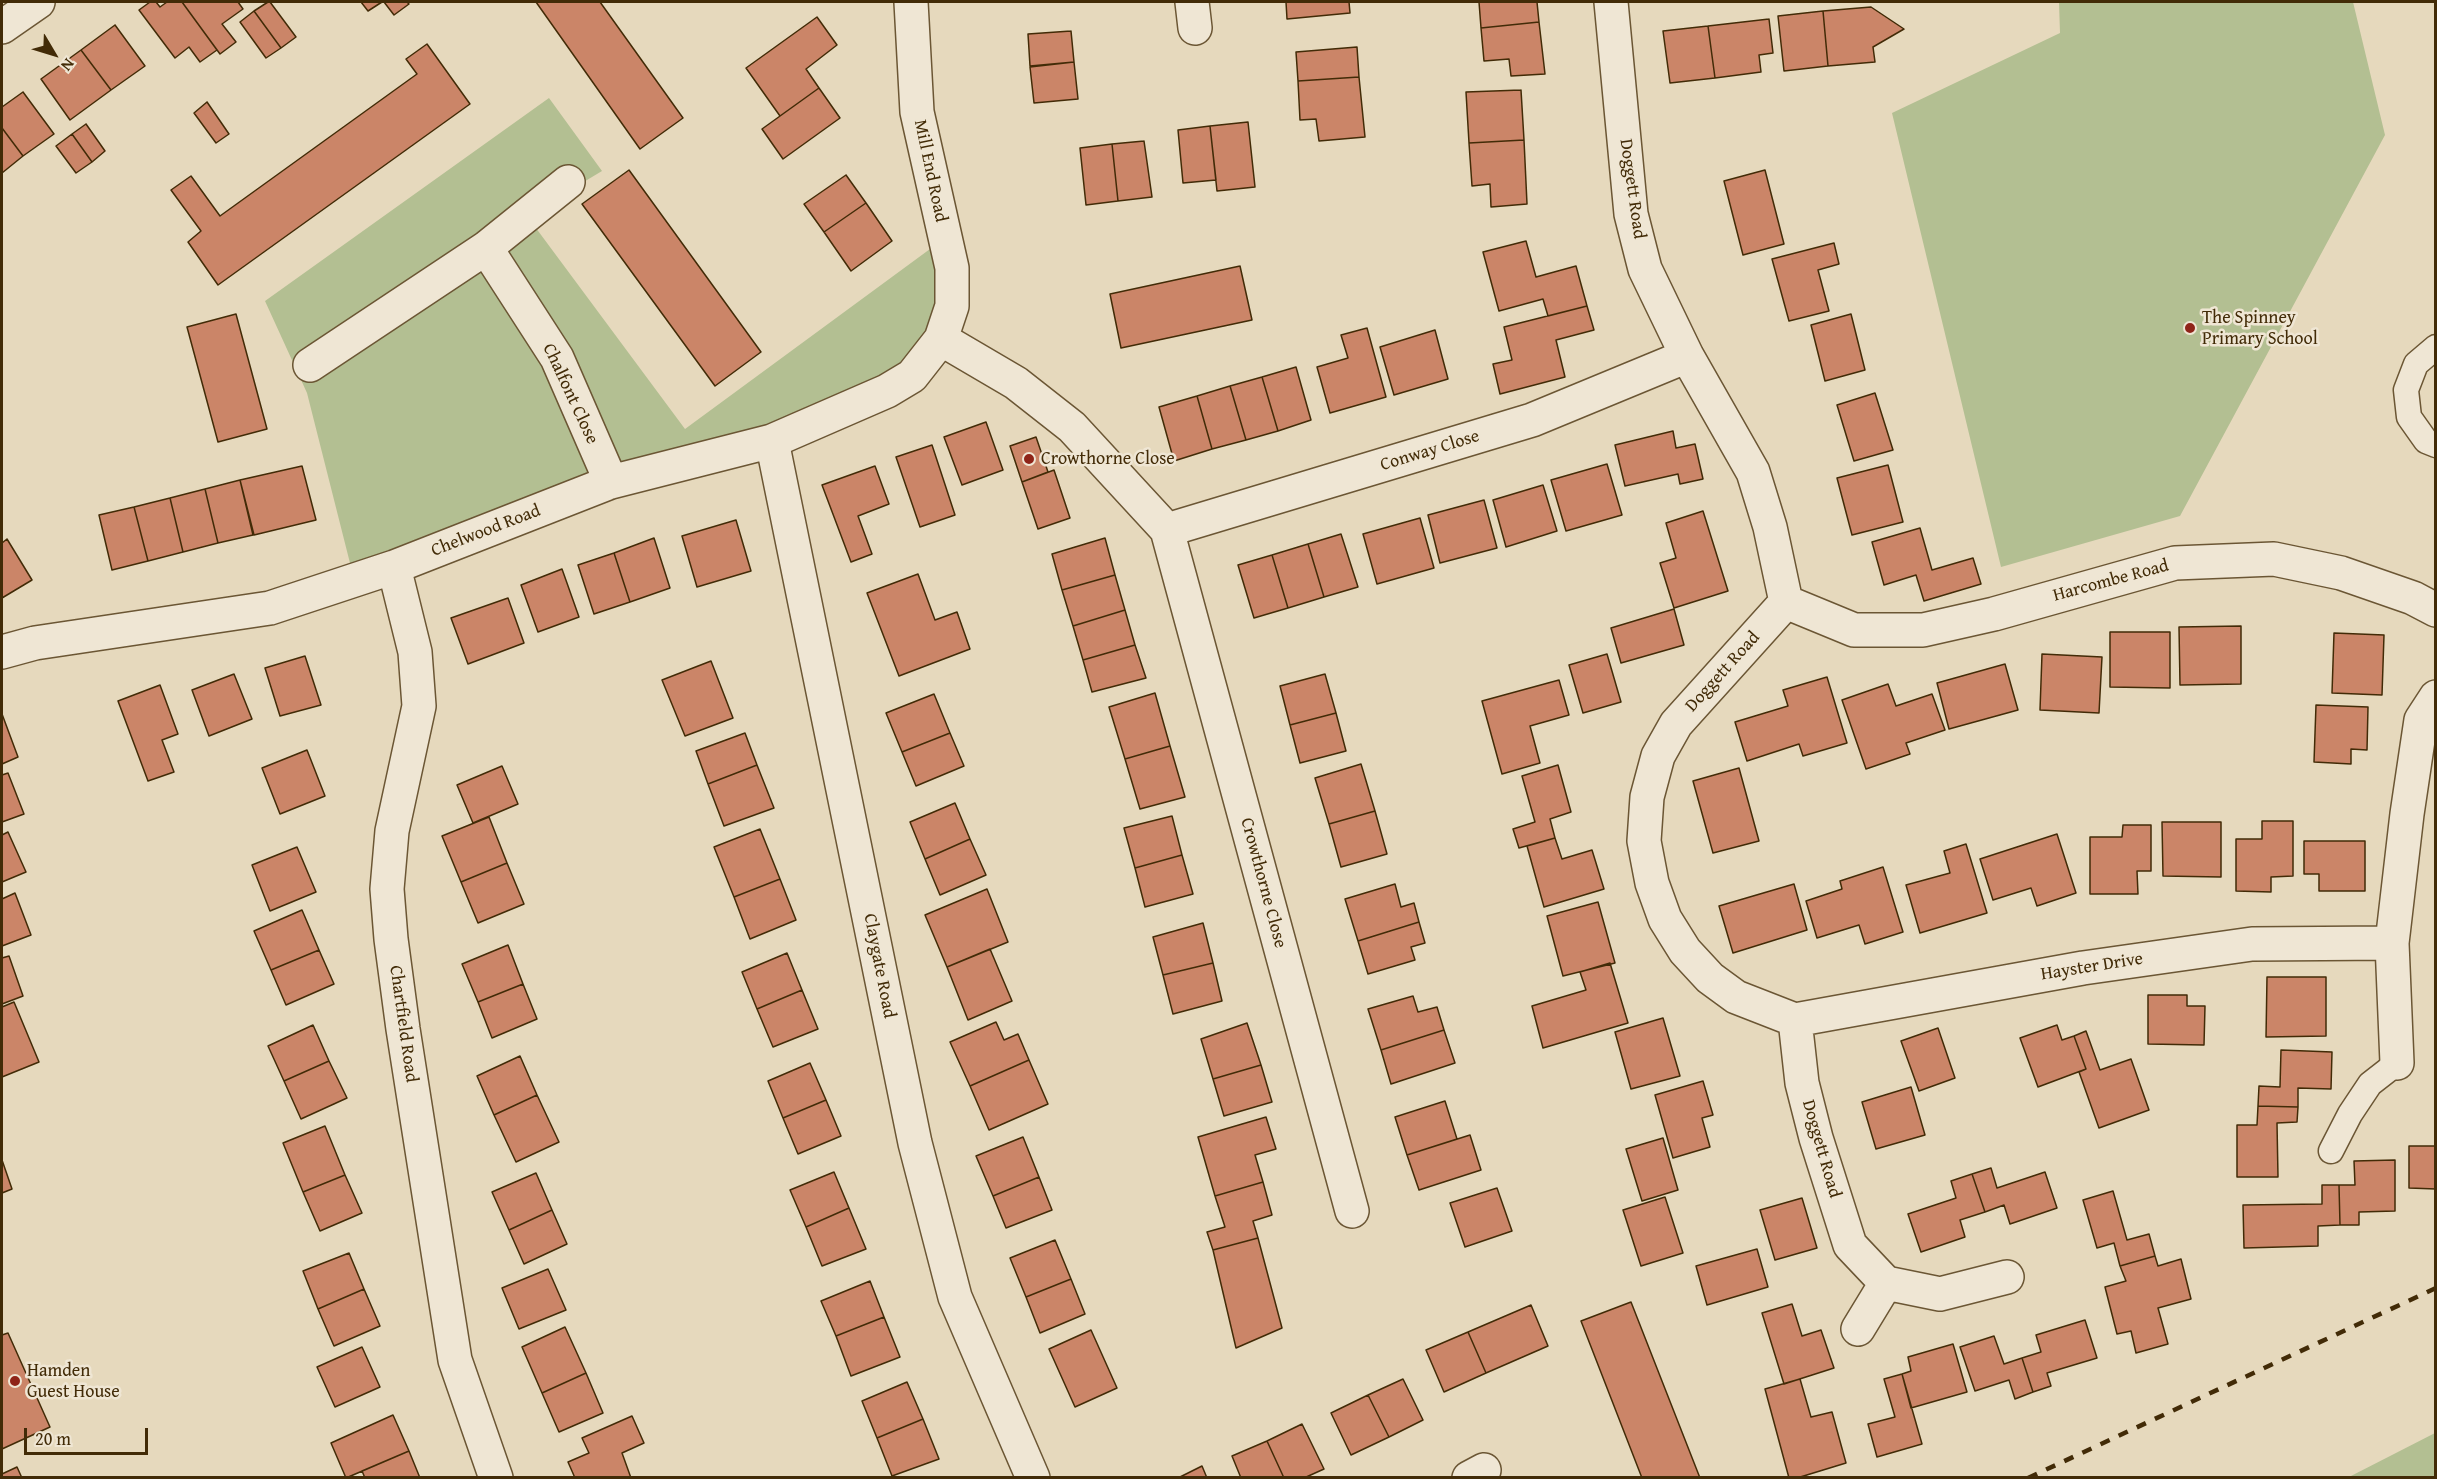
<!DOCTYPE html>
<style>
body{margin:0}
#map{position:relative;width:2437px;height:1479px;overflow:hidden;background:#e6d9bd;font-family:"Gentium Book Plus",serif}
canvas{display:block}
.frame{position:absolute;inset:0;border:3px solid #422b07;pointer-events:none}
.north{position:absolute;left:24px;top:24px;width:60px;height:60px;-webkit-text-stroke:4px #efe6d4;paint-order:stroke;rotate:128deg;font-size:16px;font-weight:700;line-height:24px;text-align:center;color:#422b07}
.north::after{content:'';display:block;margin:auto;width:21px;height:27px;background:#422b07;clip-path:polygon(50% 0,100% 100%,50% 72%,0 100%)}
.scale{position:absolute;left:24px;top:1428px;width:124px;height:27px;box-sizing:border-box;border:3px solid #422b07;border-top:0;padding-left:8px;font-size:18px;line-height:21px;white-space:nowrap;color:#422b07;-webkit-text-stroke:4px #efe6d4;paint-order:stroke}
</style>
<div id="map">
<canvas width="2437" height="1479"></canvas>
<div class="frame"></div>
<div class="north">N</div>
<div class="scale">20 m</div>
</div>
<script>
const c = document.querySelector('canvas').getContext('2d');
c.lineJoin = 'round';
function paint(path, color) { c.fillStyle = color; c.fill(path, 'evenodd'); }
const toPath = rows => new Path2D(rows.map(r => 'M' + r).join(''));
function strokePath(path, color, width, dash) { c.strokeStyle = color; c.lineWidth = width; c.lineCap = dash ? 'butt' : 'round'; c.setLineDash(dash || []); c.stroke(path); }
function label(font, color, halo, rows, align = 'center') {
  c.font = font + ' "Gentium Book Plus",serif'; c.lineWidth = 5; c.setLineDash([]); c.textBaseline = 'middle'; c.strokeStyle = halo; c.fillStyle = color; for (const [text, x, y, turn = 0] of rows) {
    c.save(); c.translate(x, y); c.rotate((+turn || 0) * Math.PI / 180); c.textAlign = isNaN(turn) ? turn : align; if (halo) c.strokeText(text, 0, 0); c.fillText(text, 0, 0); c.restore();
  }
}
const green = toPath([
 [2059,2,2353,2,2385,135,2180,516,2001,567,1892,113,2060,33],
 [549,98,602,171,527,216,685,429,945,238,942,335,899,384,352,571,307,393,265,301],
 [2435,1433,2435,1477,2349,1477]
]);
const building = toPath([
 [150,2,156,2,160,7,167,2,182,2,217,50,200,62,189,47,175,58,139,10,150,2],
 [182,2,238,2,243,9,222,24,236,42,220,54,182,2],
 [268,2,270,2,296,37,281,48,254,11,268,2],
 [361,2,382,2,368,11,361,2],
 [384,2,407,2,409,4,394,15,384,2],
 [536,2,600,2,683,118,640,149,536,2],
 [1286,2,1349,2,1350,13,1287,19,1286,2],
 [1479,2,1537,2,1539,22,1481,28,1479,2],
 [1871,7,1904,29,1873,47,1875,62,1828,66,1823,11,1871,7],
 [254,11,281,48,266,58,240,22,254,11],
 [1823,11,1828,66,1784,71,1778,16,1823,11],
 [817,17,837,45,806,69,819,88,780,116,746,68,817,17],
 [1769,19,1773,53,1759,55,1761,72,1715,78,1708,26,1769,19],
 [1539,22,1545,74,1511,76,1509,59,1484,61,1481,28,1539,22],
 [115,25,145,66,111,90,81,50,115,25],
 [1708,26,1715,78,1670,83,1663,31,1708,26],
 [1071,31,1074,62,1030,66,1028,34,1071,31],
 [427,44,470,104,218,285,188,242,201,231,171,190,191,176,220,216,417,74,406,59,427,44],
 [1357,47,1359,77,1298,81,1296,52,1357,47],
 [81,50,111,90,70,120,41,79,81,50],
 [1074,62,1078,99,1034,103,1030,67,1074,62],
 [1359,77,1365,137,1319,141,1316,119,1300,120,1298,81,1359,77],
 [819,88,840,118,783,159,762,129,819,88],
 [1521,90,1524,140,1469,143,1466,92,1521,90],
 [23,92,54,134,23,156,2,128,2,107,23,92],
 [207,102,229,134,216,143,194,113,207,102],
 [1248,122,1255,187,1217,191,1210,126,1248,122],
 [86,124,105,151,92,162,72,134,86,124],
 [1210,126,1216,180,1183,183,1178,130,1210,126],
 [2,128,23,156,2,173,2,128],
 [72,134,92,162,76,173,56,146,72,134],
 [1524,140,1527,204,1491,207,1490,184,1472,186,1469,143,1524,140],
 [1144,141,1152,197,1118,201,1112,144,1144,141],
 [1112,144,1118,201,1086,205,1080,148,1112,144],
 [629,170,761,352,715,386,582,204,629,170],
 [1765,170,1784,244,1743,255,1724,181,1765,170],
 [846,175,866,203,824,232,804,204,846,175],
 [866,203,892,241,851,271,824,232,866,203],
 [1526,241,1536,277,1576,266,1587,306,1548,316,1543,299,1499,311,1483,252,1526,241],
 [1834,243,1839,264,1818,270,1829,311,1789,321,1772,259,1834,243],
 [1240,266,1252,320,1121,348,1110,294,1240,266],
 [1587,306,1594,330,1556,340,1565,377,1500,394,1493,364,1512,360,1504,327,1587,306],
 [236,314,267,429,218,442,187,327,236,314],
 [1851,314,1865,370,1825,381,1811,325,1851,314],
 [1367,328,1386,397,1330,413,1317,367,1348,358,1341,335,1367,328],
 [1435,330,1448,379,1394,395,1380,347,1435,330],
 [1296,367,1311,420,1278,431,1262,377,1296,367],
 [1262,377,1278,431,1246,440,1230,386,1262,377],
 [1230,386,1246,440,1212,449,1197,396,1230,386],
 [1875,393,1893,450,1854,461,1837,405,1875,393],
 [1197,396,1212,449,1174,461,1159,407,1197,396],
 [986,422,1003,470,962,485,944,437,986,422],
 [1673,431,1676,448,1695,444,1703,479,1680,484,1678,474,1625,486,1615,445,1673,431],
 [1036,437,1048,472,1022,482,1010,446,1036,437],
 [932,445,955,515,920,527,896,457,932,445],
 [1607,464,1622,515,1566,531,1551,480,1607,464],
 [1888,465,1903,522,1852,535,1837,478,1888,465],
 [302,466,316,520,254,535,240,480,302,466],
 [875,466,889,504,858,516,872,554,851,562,822,485,875,466],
 [1054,470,1070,518,1038,529,1022,482,1054,470],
 [240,480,253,535,218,543,205,489,240,480],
 [1543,485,1557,531,1506,547,1493,500,1543,485],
 [205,489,218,543,183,552,170,498,205,489],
 [170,498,183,552,148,561,134,507,170,498],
 [1484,500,1497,548,1440,563,1428,515,1484,500],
 [134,507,148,561,112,570,99,515,134,507],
 [1703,511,1728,591,1674,608,1660,563,1676,558,1666,523,1703,511],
 [1420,518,1434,568,1377,584,1363,534,1420,518],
 [736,520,751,571,697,587,682,536,736,520],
 [1920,528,1932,570,1973,558,1981,584,1924,601,1916,575,1884,585,1872,542,1920,528],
 [1341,534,1358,587,1324,597,1308,544,1341,534],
 [654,538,670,588,630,602,614,553,654,538],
 [1105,538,1115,575,1062,590,1052,554,1105,538],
 [7,539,32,580,2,598,2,543,7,539],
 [1308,544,1324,597,1288,608,1272,555,1308,544],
 [614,553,630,602,594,614,578,565,614,553],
 [1272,555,1288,608,1254,618,1238,565,1272,555],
 [562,569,579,617,538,632,521,585,562,569],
 [918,574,935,620,957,612,970,649,899,676,867,593,918,574],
 [1115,575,1125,610,1073,626,1062,590,1115,575],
 [508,598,524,643,468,664,451,618,508,598],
 [1674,609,1684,645,1621,663,1611,628,1674,609],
 [1125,610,1135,645,1083,660,1073,626,1125,610],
 [2241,626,2241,684,2180,685,2179,627,2241,626],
 [2110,632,2170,632,2170,688,2110,687,2110,632],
 [2334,633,2384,635,2382,695,2332,693,2334,633],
 [1135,645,1146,678,1092,692,1083,660,1135,645],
 [1607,654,1621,702,1583,713,1569,665,1607,654],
 [2042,654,2102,657,2099,713,2040,710,2042,654],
 [305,656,321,705,280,716,265,668,305,656],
 [711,661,733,718,685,736,662,680,711,661],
 [2005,664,2018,710,1949,729,1937,683,2005,664],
 [234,674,252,719,209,736,192,690,234,674],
 [1325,674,1336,713,1290,725,1280,686,1325,674],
 [1827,677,1847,743,1803,756,1799,744,1747,761,1735,722,1788,706,1783,690,1827,677],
 [1559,680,1569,715,1530,726,1540,763,1502,774,1482,701,1559,680],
 [1888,684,1896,706,1932,694,1945,730,1906,743,1910,754,1866,769,1842,700,1888,684],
 [160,685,178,734,162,740,174,772,148,781,118,701,160,685],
 [1155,693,1170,746,1125,759,1109,707,1155,693],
 [934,694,950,733,902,752,886,713,934,694],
 [2316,705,2368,707,2367,750,2351,749,2351,764,2314,762,2316,705],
 [1336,713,1346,751,1300,763,1290,725,1336,713],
 [2,714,18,757,2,764,2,714],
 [745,733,757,765,708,784,696,751,745,733],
 [950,733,964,766,916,786,902,752,950,733],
 [1170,746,1185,797,1140,809,1125,759,1170,746],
 [307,750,325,796,280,814,262,768,307,750],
 [1361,764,1375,811,1329,824,1315,778,1361,764],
 [757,765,774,808,724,826,708,784,757,765],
 [1558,765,1571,812,1550,819,1555,838,1519,848,1513,829,1535,822,1522,776,1558,765],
 [502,766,518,804,473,823,457,785,502,766],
 [1739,768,1759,841,1713,853,1693,781,1739,768],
 [8,773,24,814,2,822,2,775,8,773],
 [955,803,970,839,925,859,910,822,955,803],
 [1375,811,1387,854,1341,867,1329,824,1375,811],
 [1172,816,1182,855,1135,868,1124,828,1172,816],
 [489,817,507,863,461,882,442,836,489,817],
 [2262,821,2293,821,2293,876,2271,877,2271,892,2236,891,2236,839,2262,839,2262,821],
 [2162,822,2221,822,2221,877,2163,876,2162,822],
 [2123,825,2151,825,2151,871,2137,871,2138,894,2090,894,2090,837,2122,837,2123,825],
 [760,829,780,879,734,897,714,847,760,829],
 [8,832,26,872,2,882,2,835,8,832],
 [2057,834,2076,893,2037,906,2031,888,1993,900,1980,859,2057,834],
 [1555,838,1562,859,1592,850,1604,889,1544,907,1527,846,1555,838],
 [970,839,986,875,940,895,925,859,970,839],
 [2304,841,2365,841,2365,891,2319,891,2319,874,2304,874,2304,841],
 [1966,844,1987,913,1920,933,1906,885,1950,873,1944,851,1966,844],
 [297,847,316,892,270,911,252,865,297,847],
 [1182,855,1193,894,1145,907,1135,868,1182,855],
 [507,863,524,904,478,923,461,882,507,863],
 [1883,867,1903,932,1865,944,1859,925,1817,938,1806,901,1842,889,1840,881,1883,867],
 [780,879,796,920,750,939,734,897,780,879],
 [1395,884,1401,907,1414,903,1419,922,1358,941,1345,899,1395,884],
 [1794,884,1807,930,1733,953,1719,906,1794,884],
 [987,889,1008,942,947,967,925,915,987,889],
 [15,893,31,935,2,946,2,899,15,893],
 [1598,902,1615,963,1563,976,1547,916,1598,902],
 [302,910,319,950,271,970,254,931,302,910],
 [1419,922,1425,943,1411,947,1415,960,1368,974,1358,941,1419,922],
 [1203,923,1213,963,1163,975,1153,937,1203,923],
 [508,945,523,984,478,1002,462,964,508,945],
 [990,949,1012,1001,968,1020,947,967,990,949],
 [319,950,334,984,286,1005,271,970,319,950],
 [787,953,802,990,757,1009,742,972,787,953],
 [9,956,23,996,2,1004,2,958,9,956],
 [1213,963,1222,1001,1173,1014,1163,975,1213,963],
 [1610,963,1628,1023,1543,1048,1532,1006,1586,990,1580,972,1610,963],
 [2267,977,2326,977,2326,1036,2266,1037,2267,977],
 [523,984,537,1019,492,1038,478,1002,523,984],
 [802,990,818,1029,773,1047,757,1009,802,990],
 [2148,995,2187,995,2187,1006,2205,1006,2204,1045,2148,1044,2148,995],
 [1413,996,1418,1012,1437,1007,1444,1030,1381,1050,1368,1009,1413,996],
 [14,1002,39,1062,2,1077,2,1007,14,1002],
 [1663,1018,1680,1076,1631,1089,1615,1032,1663,1018],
 [996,1022,1004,1040,1018,1034,1029,1060,970,1086,950,1042,996,1022],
 [1247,1023,1261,1065,1213,1079,1201,1039,1247,1023],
 [313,1025,329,1061,284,1081,268,1046,313,1025],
 [2057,1025,2062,1040,2074,1036,2086,1069,2038,1087,2020,1038,2057,1025],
 [1938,1028,1955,1078,1919,1091,1901,1041,1938,1028],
 [1444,1030,1455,1063,1391,1084,1381,1050,1444,1030],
 [2086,1031,2100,1070,2131,1059,2149,1110,2099,1128,2079,1072,2086,1069,2074,1036,2086,1031],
 [2281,1050,2332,1052,2331,1089,2298,1088,2298,1107,2258,1106,2259,1086,2280,1087,2281,1050],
 [520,1056,537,1095,494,1115,477,1076,520,1056],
 [1029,1060,1048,1104,989,1130,970,1086,1029,1060],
 [329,1061,347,1098,301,1119,284,1081,329,1061],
 [810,1063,826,1100,783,1118,768,1081,810,1063],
 [1261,1065,1272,1102,1224,1116,1213,1079,1261,1065],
 [1703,1081,1713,1115,1702,1118,1710,1147,1673,1158,1655,1095,1703,1081],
 [1911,1087,1925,1135,1876,1149,1862,1102,1911,1087],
 [537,1095,559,1142,516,1162,494,1115,537,1095],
 [826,1100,841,1136,798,1154,783,1118,826,1100],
 [1445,1101,1457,1139,1407,1155,1395,1117,1445,1101],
 [2258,1106,2298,1107,2297,1122,2277,1123,2278,1177,2237,1177,2237,1125,2257,1125,2258,1106],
 [1266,1117,1276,1149,1255,1155,1263,1182,1215,1196,1198,1137,1266,1117],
 [325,1126,345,1175,303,1192,283,1143,325,1126],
 [1470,1135,1481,1170,1419,1190,1407,1155,1470,1135],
 [1023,1137,1039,1177,993,1196,976,1156,1023,1137],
 [1663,1138,1678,1190,1642,1201,1626,1149,1663,1138],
 [2409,1146,2436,1146,2436,1189,2409,1188,2409,1146],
 [2,1160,12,1189,2,1193,2,1160],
 [2395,1160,2395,1211,2359,1212,2359,1225,2340,1225,2339,1185,2355,1185,2354,1161,2395,1160],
 [1991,1168,1997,1188,2045,1172,2057,1208,2010,1224,2004,1205,1985,1212,1972,1174,1991,1168],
 [834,1172,849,1208,806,1227,790,1190,834,1172],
 [536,1173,552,1210,509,1230,492,1192,536,1173],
 [1972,1174,1985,1212,1960,1220,1965,1237,1921,1252,1908,1214,1956,1198,1951,1181,1972,1174],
 [345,1175,362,1213,320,1231,303,1192,345,1175],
 [1039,1177,1052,1210,1006,1228,993,1196,1039,1177],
 [1263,1182,1272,1215,1253,1221,1258,1238,1213,1250,1207,1232,1225,1227,1215,1196,1263,1182],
 [2322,1185,2339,1185,2340,1225,2318,1226,2318,1246,2244,1248,2243,1205,2322,1204,2322,1185],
 [1497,1188,1512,1231,1465,1247,1450,1203,1497,1188],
 [2113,1191,2127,1240,2149,1234,2155,1256,2120,1266,2114,1243,2097,1248,2083,1200,2113,1191],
 [1665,1197,1683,1253,1641,1266,1623,1210,1665,1197],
 [1802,1198,1817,1248,1775,1260,1760,1210,1802,1198],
 [849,1208,866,1249,822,1266,806,1227,849,1208],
 [552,1210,567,1244,524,1264,509,1230,552,1210],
 [1258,1238,1282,1328,1236,1348,1213,1250,1258,1238],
 [1055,1240,1071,1279,1026,1297,1010,1258,1055,1240],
 [1757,1249,1768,1287,1707,1305,1696,1266,1757,1249],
 [349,1253,364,1289,318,1309,303,1271,349,1253],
 [2155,1256,2158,1266,2181,1259,2191,1299,2158,1308,2168,1344,2136,1353,2131,1331,2117,1334,2105,1287,2126,1281,2120,1266,2155,1256],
 [548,1269,566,1310,519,1329,502,1288,548,1269],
 [1071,1279,1085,1314,1040,1333,1026,1297,1071,1279],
 [870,1281,884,1317,836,1336,821,1301,870,1281],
 [364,1289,380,1326,334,1346,318,1309,364,1289],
 [1631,1302,1700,1478,1642,1478,1581,1321,1631,1302],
 [1792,1304,1802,1336,1821,1330,1834,1368,1784,1384,1762,1313,1792,1304],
 [1531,1305,1548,1346,1486,1373,1468,1332,1531,1305],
 [884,1317,900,1357,851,1376,836,1336,884,1317],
 [2085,1320,2097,1358,2047,1373,2051,1386,2033,1392,2022,1358,2041,1352,2036,1335,2085,1320],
 [565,1327,586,1373,542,1393,522,1347,565,1327],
 [1091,1330,1117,1388,1075,1407,1049,1349,1091,1330],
 [1468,1332,1486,1373,1444,1392,1426,1350,1468,1332],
 [8,1333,50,1427,2,1449,2,1335,8,1333],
 [1994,1336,2004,1364,2022,1358,2033,1392,2015,1399,2009,1380,1975,1391,1960,1347,1994,1336],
 [1953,1344,1967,1392,1911,1408,1902,1374,1911,1371,1908,1357,1953,1344],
 [362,1347,380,1387,335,1407,317,1367,362,1347],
 [586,1373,603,1413,559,1432,542,1393,586,1373],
 [1902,1374,1922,1444,1877,1457,1868,1424,1895,1417,1884,1379,1902,1374],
 [1403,1379,1423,1420,1389,1437,1368,1395,1403,1379],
 [1800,1379,1811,1417,1832,1412,1846,1463,1797,1478,1789,1478,1765,1389,1800,1379],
 [907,1382,923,1419,877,1438,862,1401,907,1382],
 [1368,1395,1389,1437,1351,1455,1331,1413,1368,1395],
 [393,1415,409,1451,346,1478,331,1443,393,1415],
 [632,1416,644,1443,622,1453,631,1478,575,1478,568,1462,589,1453,582,1438,632,1416],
 [923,1419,939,1459,892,1476,877,1438,923,1419],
 [1302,1424,1324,1469,1304,1478,1284,1478,1267,1441,1302,1424],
 [1267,1441,1284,1478,1241,1478,1232,1456,1267,1441],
 [409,1451,420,1478,365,1478,362,1471,409,1451],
 [1202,1466,1207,1478,1178,1478,1202,1466],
 [17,1467,22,1478,2,1478,2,1474,17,1467]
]);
const service = toPath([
 [2436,347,2416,364,2406,390,2409,417,2426,441,2436,445],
 [2331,1151,2350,1114,2370,1084,2397,1063]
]);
const minor = toPath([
 [1192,2,1195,28],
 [1611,2,1631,214,1645,269,1687,356,1753,472,1770,527,1786,602,1676,724,1658,756,1647,797,1644,841,1652,883,1665,919,1685,951,1710,978,1736,997,1795,1020,1802,1083,1816,1138,1850,1245,1886,1283,1940,1294,2007,1277],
 [2,27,38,2],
 [486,248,557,358,611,482],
 [941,339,1016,383,1072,427,1167,530,1352,1211],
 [310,365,486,248,568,182],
 [772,441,915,1143,955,1297,1033,1478],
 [1167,530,1532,420,1687,356],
 [394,567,415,652,419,706,392,831,387,889,391,939,403,1029,455,1360,496,1478],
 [1786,602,1854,630,1923,630,1994,614,2175,563,2274,559,2341,573,2413,598,2436,610],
 [2,652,35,643,270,608,394,567,611,482,772,441,887,391,912,376,941,339,952,306,952,268,917,112,911,2],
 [2392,943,2397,1063],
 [1795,1020,2083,968,2252,944,2392,943,2407,814,2421,720,2436,697],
 [1858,1329,1886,1283],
 [1469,1478,1484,1470]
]);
const rail = toPath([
 [2028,1478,2436,1288]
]);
const markers = [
 [2190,328,6,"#8f2418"],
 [1029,459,6,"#8f2418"],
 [15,1381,6,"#8f2418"]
];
const streetNames = [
 ["Mill End Road",930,171,78],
 ["Doggett Road",1632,189,82],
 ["Chalfont Close",570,394,65],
 ["Conway Close",1430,451,-17],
 ["Chelwood Road",486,531,-21],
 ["Harcombe Road",2111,581,-15],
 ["Doggett Road",1723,672,-48],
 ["Crowthorne Close",1263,883,75],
 ["Claygate Road",879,966,79],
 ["Hayster Drive",2092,967,-9],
 ["Chartfield Road",403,1024,82],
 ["Doggett Road",1821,1149,74]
];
const poiNames = [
 ["The Spinney",2202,318],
 ["Primary School",2202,339],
 ["Crowthorne Close",1041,459],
 ["Hamden",27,1371],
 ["Guest House",27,1392]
];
paint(green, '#b3bf92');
paint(building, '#cb8568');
strokePath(building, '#422b07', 1.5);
strokePath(service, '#6b5634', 27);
strokePath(minor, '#6b5634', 36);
strokePath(service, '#efe6d4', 24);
strokePath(minor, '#efe6d4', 33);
strokePath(rail, '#422b07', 4.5, [10, 10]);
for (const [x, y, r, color] of markers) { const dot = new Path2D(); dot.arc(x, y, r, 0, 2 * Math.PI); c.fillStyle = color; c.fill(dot); strokePath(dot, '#efe6d4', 2); }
label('18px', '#422b07', '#efe6d4', streetNames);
label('18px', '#422b07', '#efe6d4', poiNames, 'left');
</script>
